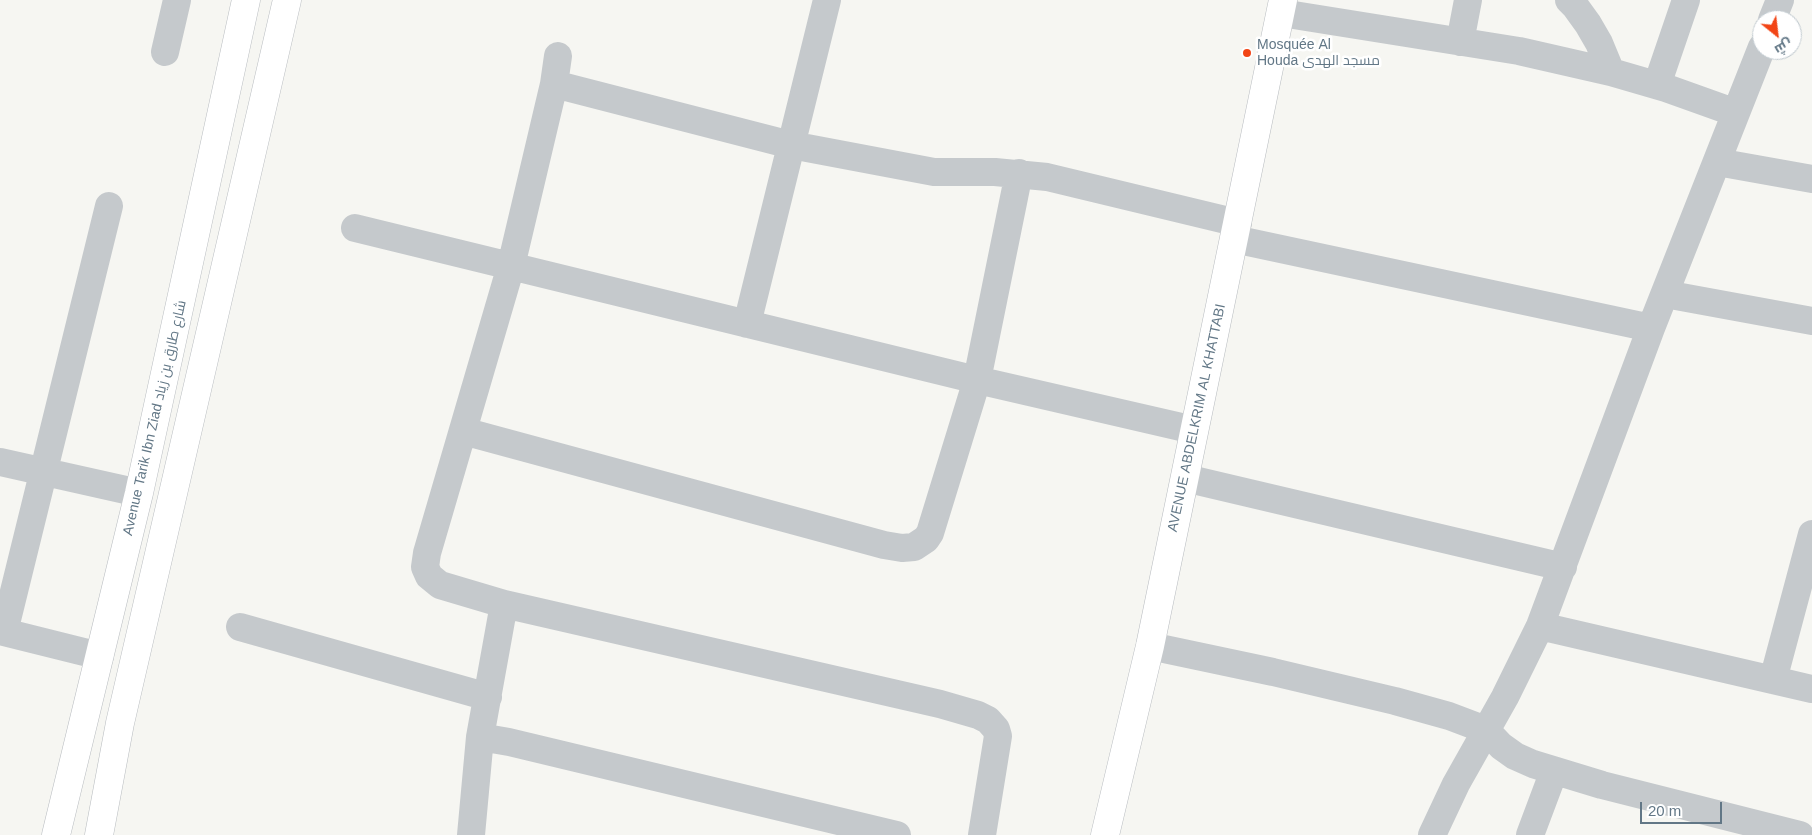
<!DOCTYPE html>
<meta charset="utf-8">
<style>
body{margin:0}
#map{position:relative;width:1812px;height:835px;overflow:hidden;background:#f6f6f2;font-family:Helvetica,Cairo,sans-serif}
canvas{display:block}
.north{position:absolute;left:1752px;top:10px;width:50px;height:50px;box-sizing:border-box;background:#fff;border:1px solid #c0c9cf;border-radius:50%;rotate:151deg;font-size:14px;font-weight:700;line-height:20px;text-align:center;color:#627786}
.north::after{content:'';display:block;margin:auto;width:18px;height:22px;background:#f24516;clip-path:polygon(50% 0,100% 100%,50% 72%,0 100%)}
.scale{position:absolute;left:1640px;top:802px;width:82px;height:22px;box-sizing:border-box;border:2px solid #627786;border-top:0;padding-left:6px;font-size:15px;line-height:18px;white-space:nowrap;color:#627786;-webkit-text-stroke:4px #fff;paint-order:stroke}
</style>
<div id="map">
<canvas width="1812" height="835"></canvas>
<div class="north">ش</div>
<div class="scale">20 m</div>
</div>
<script>
const c = document.querySelector('canvas').getContext('2d');
c.lineJoin = 'round';
const toPath = rows => new Path2D(rows.map(r => 'M' + r).join(''));
function strokePath(path, color, width, dash) { c.strokeStyle = color; c.lineWidth = width; c.lineCap = dash ? 'butt' : 'round'; c.setLineDash(dash || []); c.stroke(path); }
function label(font, color, halo, rows, align = 'center') {
  c.font = font + ' Helvetica,Cairo,sans-serif'; c.lineWidth = 5; c.setLineDash([]); c.textBaseline = 'middle'; c.strokeStyle = halo; c.fillStyle = color; for (const [text, x, y, turn = 0] of rows) {
    c.save(); c.translate(x, y); c.rotate((+turn || 0) * Math.PI / 180); c.textAlign = isNaN(turn) ? turn : align; if (halo) c.strokeText(text, 0, 0); c.fillText(text, 0, 0); c.restore();
  }
}
const minor = toPath([
 [1569,0,1575,6,1588,24,1599,43,1611,72],
 [1281,13,1519,51,1611,72,1666,88,1736,113],
 [1772,20,1780,0],
 [1460,42,1468,0],
 [165,52,177,0],
 [554,84,791,145,934,172,995,172,1047,177,1238,223],
 [1657,85,1686,0],
 [1717,162,1812,179],
 [355,228,977,380,1194,430],
 [1234,239,1651,328],
 [1665,294,1812,321],
 [747,324,827,0],
 [463,431,884,545,902,548,914,547,926,539,930,533,977,380,1019,173],
 [0,462,139,493],
 [1185,478,1563,567],
 [504,604,440,585,429,576,425,567,427,553,511,266,554,84,558,56],
 [1540,626,1773,680,1812,534],
 [240,627,488,697],
 [0,631,100,656],
 [4,632,109,206],
 [1150,646,1273,672,1395,701,1449,716,1486,730,1501,746,1515,756,1533,764,1602,785,1800,835],
 [1773,680,1812,689],
 [480,737,509,742,897,835],
 [471,835,480,737,504,604,940,704,978,715,988,720,996,729,998,736,982,835],
 [1432,835,1456,784,1505,697,1540,626,1651,328,1762,47],
 [1530,835,1554,771]
]);
const major = toPath([
 [56,835,139,493,246,0],
 [99,835,120,723,287,0],
 [1105,835,1150,646,1283,0]
]);
const markers = [
 [1247,53,5,"#f24516"]
];
const poiNames = [
 ["Mosquée Al",1257,45],
 ["Houda مسجد الهدى",1257,61]
];
const streetNames = [
 ["Avenue Tarik Ibn Ziad شارع طارق بن زياد",155,418,-77],
 ["AVENUE ABDELKRIM AL KHATTABI",1197,418,-78]
];
strokePath(major, '#b8bcc0', 29);
strokePath(minor, '#c5c9cc', 28);
strokePath(major, '#fff', 28);
for (const [x, y, r, color] of markers) { const dot = new Path2D(); dot.arc(x, y, r, 0, 2 * Math.PI); c.fillStyle = color; c.fill(dot); strokePath(dot, '#fff', 2); }
label('14px', '#627786', '#fff', poiNames, 'left');
label('14px', '#627786', '#fff', streetNames);
</script>
